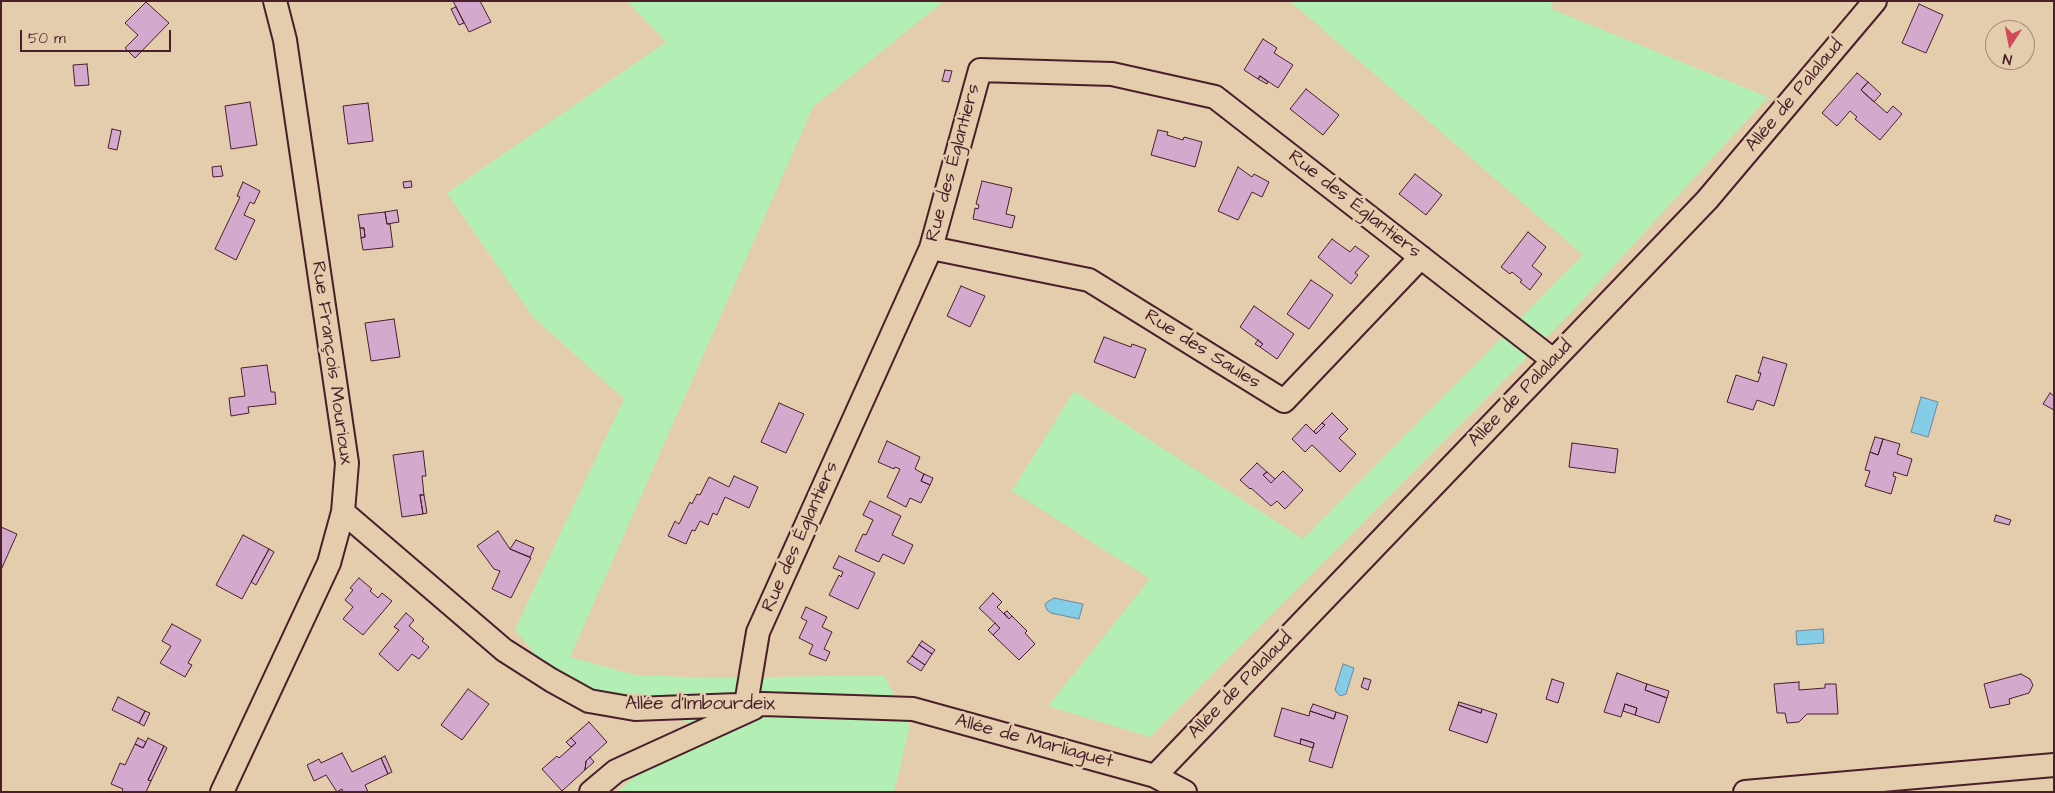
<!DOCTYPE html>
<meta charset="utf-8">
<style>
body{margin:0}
#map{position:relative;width:2055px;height:793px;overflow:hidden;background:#e4cdad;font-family:"Architects Daughter",sans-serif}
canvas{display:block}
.frame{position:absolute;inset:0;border:2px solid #4a1f2b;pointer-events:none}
.north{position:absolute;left:1985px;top:20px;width:50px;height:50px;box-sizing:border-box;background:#e4cdad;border:1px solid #a68779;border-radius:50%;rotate:191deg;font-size:14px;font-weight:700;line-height:20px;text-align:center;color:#4a1f2b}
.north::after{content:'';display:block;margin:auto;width:18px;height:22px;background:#d1495b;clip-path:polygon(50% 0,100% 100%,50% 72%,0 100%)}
.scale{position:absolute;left:20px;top:30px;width:151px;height:22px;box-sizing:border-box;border:2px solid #4a1f2b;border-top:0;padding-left:6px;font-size:15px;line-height:18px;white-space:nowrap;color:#4a1f2b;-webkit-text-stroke:4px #e4cdad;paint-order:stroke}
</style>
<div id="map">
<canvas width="2055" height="793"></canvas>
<div class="frame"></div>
<div class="north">N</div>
<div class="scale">50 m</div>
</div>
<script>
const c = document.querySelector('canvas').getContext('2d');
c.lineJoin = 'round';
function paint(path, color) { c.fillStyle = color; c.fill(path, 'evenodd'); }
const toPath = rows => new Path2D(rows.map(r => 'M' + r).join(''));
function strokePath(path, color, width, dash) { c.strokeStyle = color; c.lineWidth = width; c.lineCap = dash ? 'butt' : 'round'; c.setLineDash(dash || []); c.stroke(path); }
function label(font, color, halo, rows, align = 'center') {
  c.font = font + ' "Architects Daughter",sans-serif'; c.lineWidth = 5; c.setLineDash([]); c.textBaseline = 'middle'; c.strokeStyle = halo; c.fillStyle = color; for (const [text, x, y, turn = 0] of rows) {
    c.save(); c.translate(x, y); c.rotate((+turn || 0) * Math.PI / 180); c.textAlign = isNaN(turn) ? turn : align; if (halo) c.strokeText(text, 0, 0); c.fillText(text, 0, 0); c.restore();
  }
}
const green = toPath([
 [627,1,944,1,813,107,570,657,635,675,714,678,884,675,910,726,894,792,618,792,692,724,590,688,540,661,515,629,624,399,533,317,447,193,666,42],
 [1290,1,1553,1,1551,9,1768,97,1567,317,1150,737,1048,706,1150,579,1012,491,1074,391,1303,539,1583,255]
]);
const water = toPath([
 [1921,397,1938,402,1928,437,1911,432,1921,397],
 [1054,598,1083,604,1079,619,1051,613,1047,610,1045,605,1047,602,1054,598],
 [1823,629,1824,643,1797,645,1796,631,1823,629],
 [1343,664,1354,668,1346,694,1340,696,1335,690,1343,664]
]);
const building = toPath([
 [453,1,480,1,491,22,469,32,453,1],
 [146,2,169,23,135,58,125,48,138,35,125,23,146,2],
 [1919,4,1943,15,1926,53,1902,43,1919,4],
 [456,7,464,23,459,25,451,9,456,7],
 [1263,39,1277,48,1274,53,1293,65,1278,88,1260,76,1258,79,1244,70,1263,39],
 [87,64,89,85,75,86,73,65,87,64],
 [945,70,952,71,949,82,942,81,945,70],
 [1857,73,1868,82,1861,90,1887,113,1893,106,1902,114,1880,140,1855,119,1857,117,1850,111,1837,126,1822,113,1857,73],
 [1260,76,1268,82,1267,84,1258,79,1260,76],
 [1868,82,1881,94,1874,102,1861,90,1868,82],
 [1306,89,1339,115,1323,135,1290,109,1306,89],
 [250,102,257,145,231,149,225,106,250,102],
 [368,103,373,141,348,144,343,106,368,103],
 [112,129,121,131,117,150,108,148,112,129],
 [1158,130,1168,132,1167,135,1183,140,1184,137,1202,142,1195,167,1151,155,1158,130],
 [221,166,223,176,213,177,212,167,221,166],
 [1238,167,1252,177,1254,174,1269,182,1262,197,1252,192,1238,220,1218,211,1238,167],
 [1415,174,1442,195,1426,215,1399,194,1415,174],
 [411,181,412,187,404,188,403,182,411,181],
 [982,181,1012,188,1006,214,1015,216,1012,228,973,219,975,208,978,209,979,205,976,204,982,181],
 [243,182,260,191,254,204,250,202,244,215,255,220,236,260,215,249,240,197,237,196,243,182],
 [397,210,399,222,387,224,385,212,397,210],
 [385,212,387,224,390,224,393,247,363,250,361,238,365,237,364,228,360,228,358,215,385,212],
 [360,228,364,228,365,237,361,238,360,228],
 [1528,232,1546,247,1532,266,1542,274,1530,290,1520,282,1522,280,1512,272,1510,274,1501,267,1528,232],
 [1332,239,1350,252,1355,246,1369,256,1355,273,1358,275,1351,284,1318,257,1332,239],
 [1311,280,1333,295,1309,329,1287,314,1311,280],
 [961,286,985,296,970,327,947,316,961,286],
 [1254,306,1294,334,1277,359,1260,347,1263,344,1240,327,1254,306],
 [394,319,400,357,371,361,365,323,394,319],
 [1104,337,1131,347,1132,344,1146,349,1135,378,1094,362,1104,337],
 [1258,340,1263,344,1260,347,1255,344,1258,340],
 [1763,357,1787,364,1774,406,1757,400,1753,410,1727,402,1736,375,1758,382,1761,373,1758,373,1763,357],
 [267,365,271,392,275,392,276,404,248,407,249,413,231,416,229,398,245,396,241,368,267,365],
 [2050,393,2054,396,2054,410,2043,404,2050,393],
 [779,403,804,414,786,453,761,442,779,403],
 [1332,413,1348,429,1339,438,1356,454,1340,472,1312,445,1305,452,1292,439,1306,424,1316,434,1325,425,1322,423,1332,413],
 [1322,423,1325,425,1316,434,1314,431,1322,423],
 [1875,437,1883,439,1878,455,1870,452,1875,437],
 [1883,439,1900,444,1897,454,1912,459,1907,476,1894,472,1893,476,1896,477,1891,494,1865,486,1870,471,1865,470,1870,452,1878,455,1883,439],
 [887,441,920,457,915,469,924,474,921,481,930,485,921,503,910,498,906,507,887,497,900,469,895,467,894,469,878,462,887,441],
 [1572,443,1618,449,1615,473,1569,467,1572,443],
 [423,451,426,476,422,476,424,495,420,495,423,514,402,517,393,455,423,451],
 [1257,463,1267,472,1263,475,1271,483,1283,471,1303,490,1285,509,1277,501,1271,506,1251,488,1250,489,1240,480,1257,463],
 [1267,472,1275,479,1271,483,1263,475,1267,472],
 [924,474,933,478,930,485,921,481,924,474],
 [734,476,758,487,749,508,725,497,717,515,713,513,708,525,700,521,695,531,692,530,686,544,668,536,675,521,679,524,690,502,692,504,697,494,700,495,709,477,729,487,734,476],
 [420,495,424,495,427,513,423,514,420,495],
 [870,501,901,516,892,535,913,545,904,564,883,554,879,562,855,551,863,534,866,535,873,520,863,515,870,501],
 [1996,515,2011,520,2009,525,1994,521,1996,515],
 [1,527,17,534,1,570,1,527],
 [498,531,510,549,531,558,511,598,492,589,500,571,494,569,477,546,498,531],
 [243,535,269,549,242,599,216,585,243,535],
 [516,540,534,548,530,557,510,549,516,540],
 [269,549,274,552,256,585,251,582,269,549],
 [839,556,875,573,858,609,829,595,839,575,841,577,843,572,833,568,839,556],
 [359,578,372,589,370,591,378,598,382,593,392,601,363,635,343,619,353,607,345,600,353,590,350,588,359,578],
 [993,593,1002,602,997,607,1009,619,1012,616,1027,631,1025,633,1035,644,1019,660,993,635,1000,628,979,608,993,593],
 [806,607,827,617,822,627,832,632,824,649,830,652,826,661,809,654,813,645,799,638,807,621,801,618,806,607],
 [1007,611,1012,616,1009,619,1004,613,1007,611],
 [406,613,414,620,409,626,424,639,422,641,429,647,419,659,412,654,398,671,379,654,399,630,394,627,406,613],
 [995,623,1000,628,993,635,988,630,995,623],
 [172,624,201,640,188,663,192,665,185,677,160,663,171,646,162,641,172,624],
 [922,641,935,650,932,654,919,645,922,641],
 [919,645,932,654,925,665,912,656,919,645],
 [912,656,925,665,921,671,907,662,912,656],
 [1617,673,1647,684,1645,690,1667,698,1659,723,1635,715,1637,708,1625,704,1621,717,1604,712,1617,673],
 [2021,674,2030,679,2033,685,2029,693,2009,699,2010,704,1990,708,1984,684,2021,674],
 [1364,678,1371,680,1368,690,1361,687,1364,678],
 [1552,679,1564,683,1558,703,1546,699,1552,679],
 [1799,682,1799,690,1825,688,1825,684,1836,684,1838,714,1807,714,1799,722,1787,723,1785,713,1777,713,1774,684,1799,682],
 [1647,684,1669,691,1667,698,1645,690,1647,684],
 [468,689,489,704,462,740,441,725,468,689],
 [118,697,145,711,139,723,112,710,118,697],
 [1459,702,1482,709,1481,713,1458,705,1459,702],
 [1313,704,1336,712,1334,719,1310,711,1313,704],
 [1625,704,1637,708,1635,715,1623,711,1625,704],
 [1458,705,1481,713,1482,709,1497,714,1487,743,1449,730,1458,705],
 [1282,708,1309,716,1310,711,1334,719,1336,712,1348,716,1332,768,1309,761,1314,743,1301,739,1300,744,1274,736,1282,708],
 [145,711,150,713,144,726,139,723,145,711],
 [589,722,607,742,586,761,585,770,562,791,542,769,557,756,559,758,576,743,571,738,589,722],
 [138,738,146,742,143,748,135,744,138,738],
 [148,738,164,746,148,780,151,781,146,792,122,792,123,789,111,784,120,763,125,765,135,744,143,748,148,738],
 [571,738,576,743,571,747,566,742,571,738],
 [1301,739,1314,743,1313,748,1300,744,1301,739],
 [164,746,167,748,151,781,148,780,164,746],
 [342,753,352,772,381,758,388,774,365,785,368,792,343,792,342,789,337,792,326,775,314,781,307,765,319,759,321,763,342,753],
 [385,756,392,772,388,774,381,758,385,756],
 [590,757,594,762,585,770,586,761,590,757]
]);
const minor = toPath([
 [931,248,1089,280,1284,401,1421,257],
 [343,512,504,650,551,680,589,701,635,709,763,704,913,709,1155,776,1185,792],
 [746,704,758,632,931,248,980,70,1112,74,1215,97,1553,360],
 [1155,776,1707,200,1875,1],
 [222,792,329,563,343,512,347,463,285,40,275,1],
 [591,792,616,771,754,708],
 [1745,792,2054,765]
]);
const streetNames = [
 ["Allée de Palalaud",1795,96,-50],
 ["Rue des Églantiers",954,163,-75],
 ["Rue des Églantiers",1354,205,38],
 ["Rue des Saules",1202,350,32],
 ["Rue François Mourioux",331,363,82],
 ["Allée de Palalaud",1521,394,-46],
 ["Rue des Églantiers",801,537,-66],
 ["Allée de Palalaud",1241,686,-46],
 ["Allée d'Imbourdeix",700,705],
 ["Allée de Marliaguet",1034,742,15]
];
paint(green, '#b3efb4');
paint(water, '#85cce7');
strokePath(water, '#6d879c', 1);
paint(building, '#d3a9ce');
strokePath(building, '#4a1f2b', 1);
strokePath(minor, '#4a1f2b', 26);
strokePath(minor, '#e4cdad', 22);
label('19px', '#4a1f2b', '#e4cdad', streetNames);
</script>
